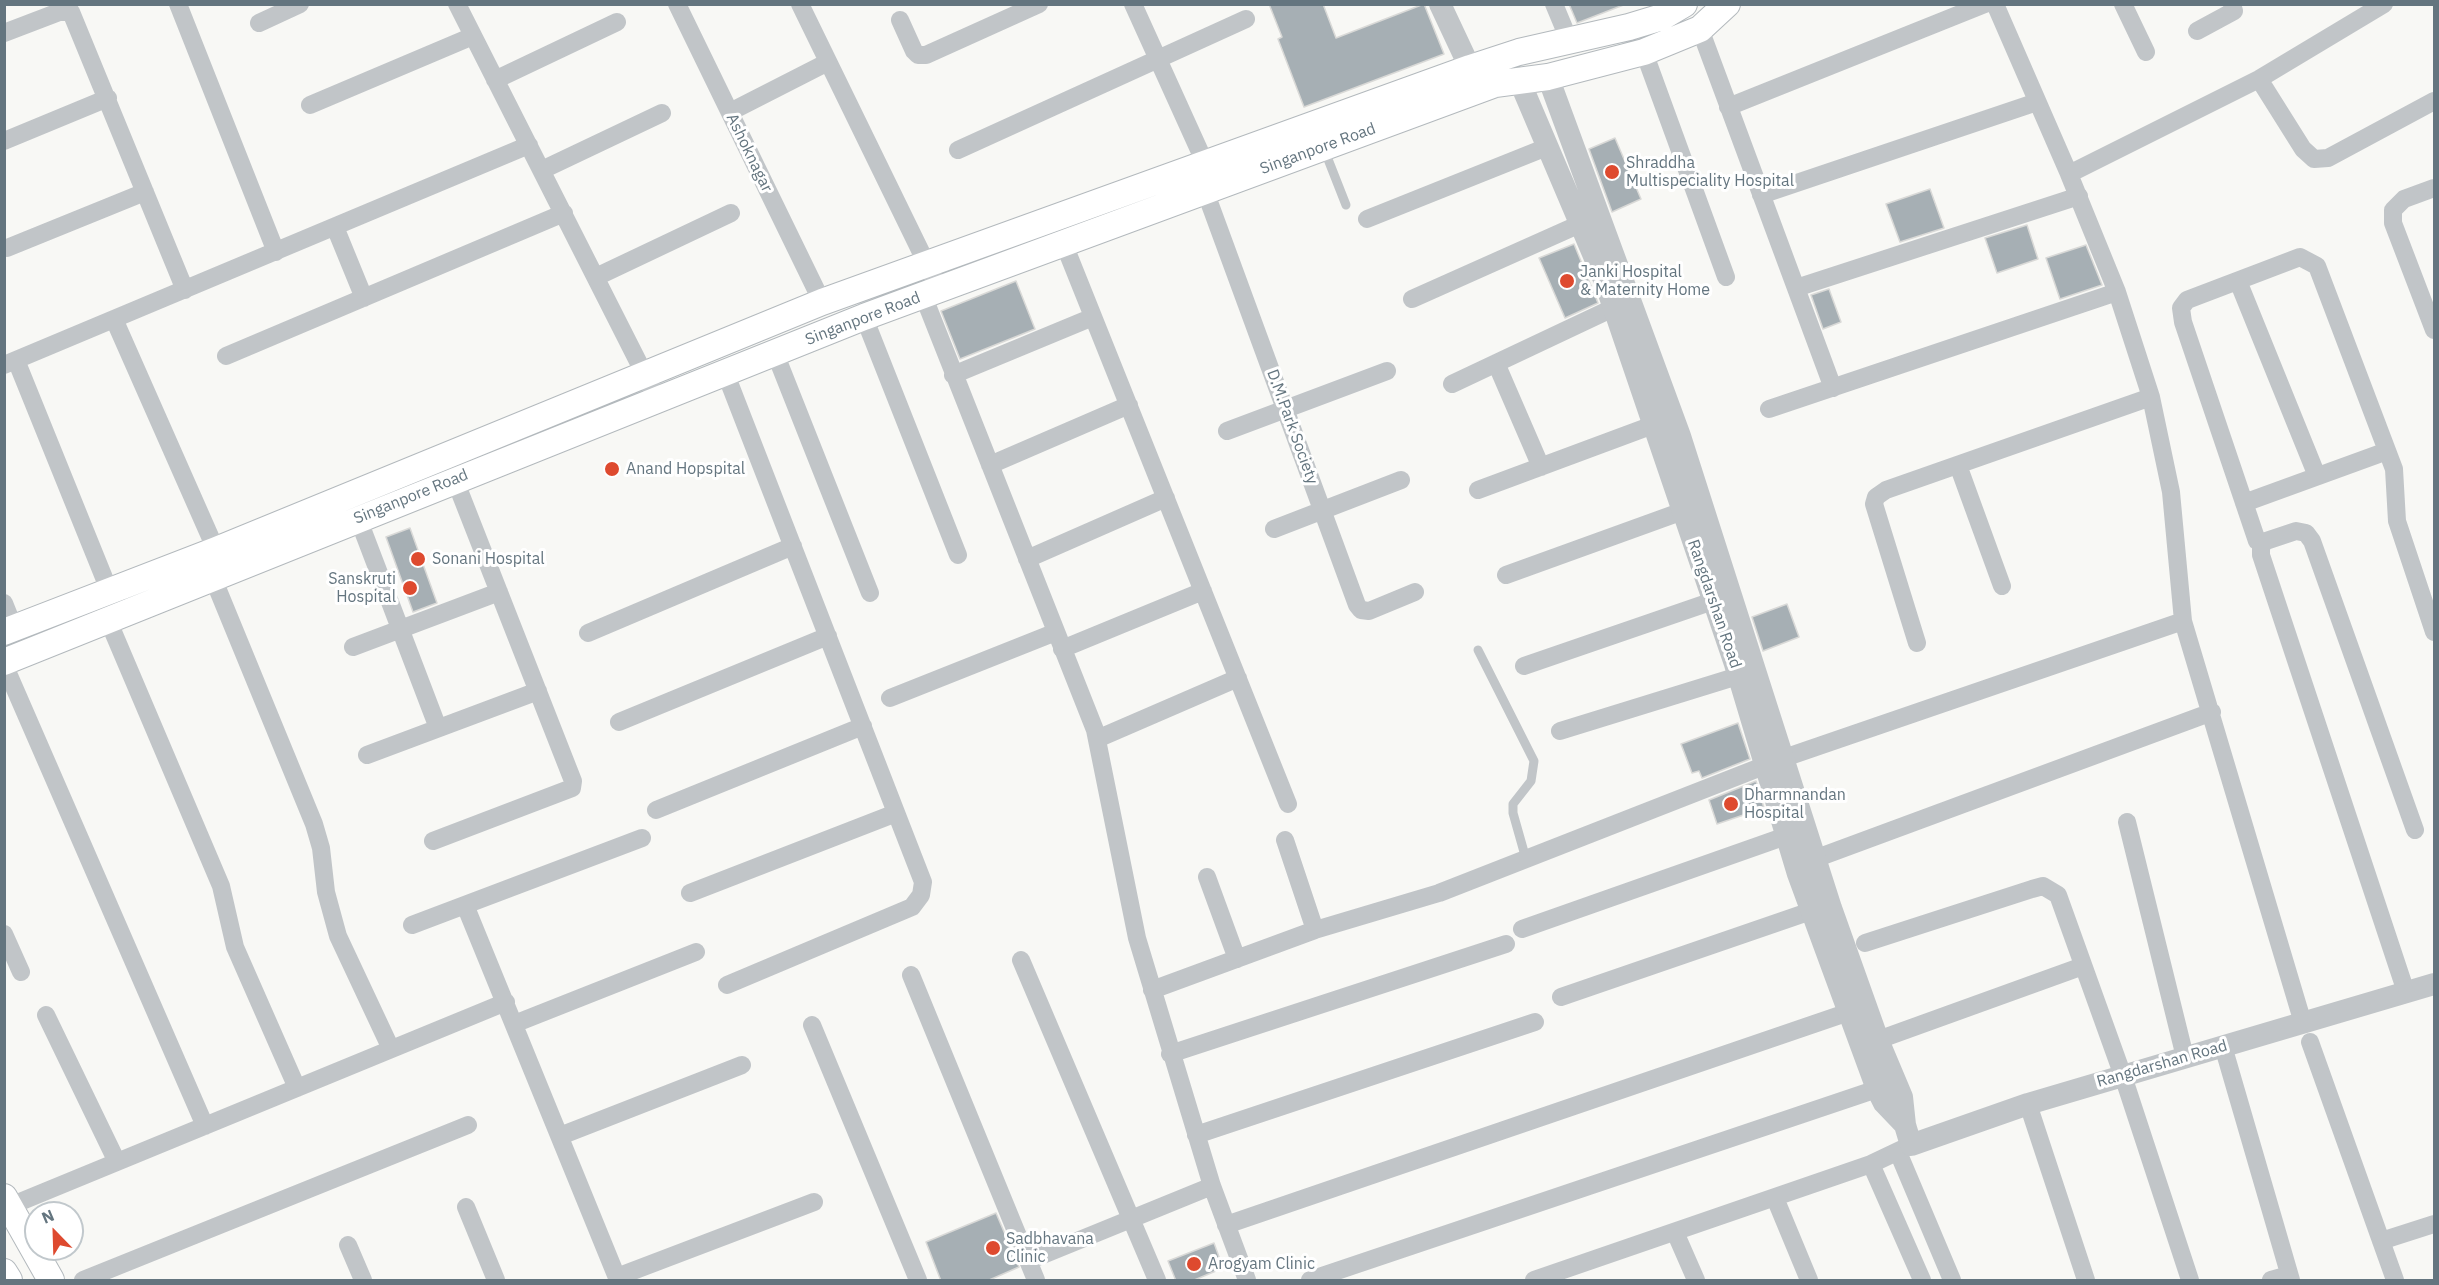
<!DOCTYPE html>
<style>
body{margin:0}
#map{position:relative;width:2439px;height:1285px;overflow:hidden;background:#f8f8f5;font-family:"IBM Plex Sans",sans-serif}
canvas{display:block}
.frame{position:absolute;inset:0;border:6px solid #64757f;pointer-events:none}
.north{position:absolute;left:24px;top:1201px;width:60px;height:60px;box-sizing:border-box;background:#fff;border:2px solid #c1c8cc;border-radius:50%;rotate:337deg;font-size:16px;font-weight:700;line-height:24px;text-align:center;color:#64757f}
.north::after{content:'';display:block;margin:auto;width:21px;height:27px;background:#de4a2f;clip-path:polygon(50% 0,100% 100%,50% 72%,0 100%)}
</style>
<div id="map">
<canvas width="2439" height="1285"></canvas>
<div class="frame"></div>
<div class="north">N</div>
</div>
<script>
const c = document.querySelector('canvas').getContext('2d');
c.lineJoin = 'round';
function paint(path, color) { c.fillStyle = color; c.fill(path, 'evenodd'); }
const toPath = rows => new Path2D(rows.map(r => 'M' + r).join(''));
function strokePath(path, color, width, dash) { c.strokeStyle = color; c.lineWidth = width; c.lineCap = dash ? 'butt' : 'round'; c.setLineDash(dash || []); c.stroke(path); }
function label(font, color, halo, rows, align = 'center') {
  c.font = font + ' "IBM Plex Sans",sans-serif'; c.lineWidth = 6; c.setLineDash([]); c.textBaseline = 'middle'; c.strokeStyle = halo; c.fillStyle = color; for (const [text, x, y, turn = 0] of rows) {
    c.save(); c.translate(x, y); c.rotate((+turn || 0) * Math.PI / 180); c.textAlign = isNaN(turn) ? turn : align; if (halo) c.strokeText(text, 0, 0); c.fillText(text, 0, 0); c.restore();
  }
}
const building = toPath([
 [1269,4,1323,4,1336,38,1424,4,1444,54,1304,107,1278,39,1282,37,1269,4],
 [1569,4,1626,4,1577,23,1569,4],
 [1615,138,1641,199,1612,212,1589,149,1615,138],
 [1930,189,1944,228,1900,242,1886,204,1930,189],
 [2027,225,2038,259,1997,273,1985,238,2027,225],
 [1574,244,1598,303,1565,318,1539,258,1574,244],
 [2086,245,2102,285,2060,299,2046,258,2086,245],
 [1016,281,1035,329,960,359,941,311,1016,281],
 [1829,289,1841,322,1823,329,1811,295,1829,289],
 [410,528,437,603,413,612,386,537,410,528],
 [1787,604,1799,637,1763,651,1752,617,1787,604],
 [1738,723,1750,759,1702,778,1699,771,1692,773,1681,744,1738,723],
 [1756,781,1764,808,1717,824,1709,800,1756,781],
 [996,1213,1019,1267,987,1281,941,1281,926,1242,996,1213],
 [1214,1243,1223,1268,1192,1281,1176,1281,1168,1261,1214,1243]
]);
const service = toPath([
 [1324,149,1346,205],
 [1478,650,1534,761,1531,781,1513,804,1513,813,1526,859]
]);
const minor = toPath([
 [178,4,276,252],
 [457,4,657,399],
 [677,4,822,302],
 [800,4,939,289],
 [1133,4,1205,163],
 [1554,4,1569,40],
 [1995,4,2069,174,2259,79,2384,4],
 [2123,4,2146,52],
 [900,20,914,51,918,55,926,55,1039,4],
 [259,23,300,4],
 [1700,29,1833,388],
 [2197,31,2234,11,2232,4],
 [4,33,59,12,71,12,185,290],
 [1644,52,1726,277],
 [2259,79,2303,149,2314,159,2328,158,2434,101],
 [495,80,617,22],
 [310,105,473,36],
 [1728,107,1985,4],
 [730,112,828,62],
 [4,141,108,98],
 [958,150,1246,19],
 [542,170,662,113],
 [2069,174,2117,292,2151,397,2171,492,2183,621,2303,1023],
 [1201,180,1357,605,1361,610,1369,611,1415,592],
 [2434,188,2404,199,2393,210,2393,223,2434,330],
 [1761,195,2037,102],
 [1367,219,1547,147],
 [335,227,364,298],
 [1064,244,1288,804],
 [7,248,145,192],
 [596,277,731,213],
 [2238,281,2317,476],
 [1796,288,2079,196],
 [923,295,1095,730,1137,938,1212,1186,1247,1280],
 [1412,299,1580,224],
 [864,317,958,555],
 [114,319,216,550],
 [775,353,870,593],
 [226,356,564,213],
 [16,360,109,590],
 [1496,363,1541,467],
 [4,365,529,145],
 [725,372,923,882,921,895,912,907,727,985],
 [953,375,1093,317],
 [1452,384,1613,308],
 [1769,409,2117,292],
 [1227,431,1387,371],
 [990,465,1129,405],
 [1958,465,2002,586],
 [1478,490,1653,425],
 [2244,503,2387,451],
 [358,518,438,728],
 [1274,529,1401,480],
 [2257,541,2183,322,2181,308,2187,300,2300,257,2317,266,2394,469,2397,521,2434,632],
 [1027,559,1166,498],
 [1506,575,1683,511],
 [213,578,314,824,321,848,326,892,338,936,391,1049],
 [4,603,14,628],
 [108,620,221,886,235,947,297,1088],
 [588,633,793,546],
 [1917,643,1874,504,1876,497,1886,490,2151,397],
 [353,647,499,592],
 [1062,649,1203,591],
 [4,664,205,1126],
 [1524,666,1713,601],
 [890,698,1056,632],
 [619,722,828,636],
 [1560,731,1738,676],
 [1097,739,1238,678],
 [367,755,538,691],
 [656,810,863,726],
 [2127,822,2185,1057],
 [1285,840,1315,930],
 [433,841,572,788,573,781,455,480],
 [1817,858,2212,712],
 [1207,877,1237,959],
 [690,893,896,813],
 [465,905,618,1280],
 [412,925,642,838],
 [1522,929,1786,836],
 [4,934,21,972],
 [1865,943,2032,889,2043,886,2058,895,2123,1076,2190,1280],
 [1021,960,1157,1280],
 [911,975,1036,1280],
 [1152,990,1315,930,1439,893,1784,758,2183,621],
 [2406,992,2261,555,2261,546,2266,541,2296,531,2306,533,2312,541,2415,830],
 [1561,997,1811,911],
 [46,1015,117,1162],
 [514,1024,696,952],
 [812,1025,918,1280],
 [1878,1040,2083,966],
 [2310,1042,2395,1280],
 [2223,1046,2291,1280],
 [1170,1054,1506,944],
 [2028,1104,2086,1280],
 [1196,1135,1535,1022],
 [560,1136,742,1065],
 [1898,1152,1952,1280],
 [1871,1164,1922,1280],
 [1775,1198,1809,1280],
 [10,1206,506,1002],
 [466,1207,496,1280],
 [1226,1225,1849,1012],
 [1675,1232,1696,1280],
 [2381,1241,2434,1224],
 [348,1245,363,1280],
 [1028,1261,1212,1186],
 [617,1277,814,1202],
 [83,1280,468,1125],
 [1310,1280,1877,1089],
 [1534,1280,1871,1164,1911,1145],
 [2271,1280,2289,1275]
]);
const tertiary = toPath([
 [1440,4,1470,68],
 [1548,77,1680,436,1831,908,1878,1040,1902,1097,1905,1125,1911,1145,2028,1104,2434,984],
 [1520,82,1605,282,1735,664,1798,874,1877,1089,1884,1103,1905,1125]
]);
const secondary = toPath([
 [4,632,216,550,822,302,1470,68,1519,52,1629,27,1662,17,1684,4],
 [4,662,864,317,1495,84,1548,77,1644,52,1700,29,1727,4],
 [4,1197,51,1280],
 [4,1272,9,1280]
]);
const markers = [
 [1612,172,8,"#de4a2f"],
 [1567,281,8,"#de4a2f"],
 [612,469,8,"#de4a2f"],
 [418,559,8,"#de4a2f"],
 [410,588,8,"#de4a2f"],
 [1731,804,8,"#de4a2f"],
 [993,1248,8,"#de4a2f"],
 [1194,1264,8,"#de4a2f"]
];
const streetNames = [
 ["Singanpore Road",1318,149,-20],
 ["Ashoknagar",749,153,64],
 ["Singanpore Road",863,319,-21],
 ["D.M.Park Society",1292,427,70],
 ["Singanpore Road",411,497,-22],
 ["Rangdarshan Road",1714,604,71],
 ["Rangdarshan Road",2162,1064,-16]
];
const poiNames = [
 ["Shraddha",1626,163],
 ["Multispeciality Hospital",1626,181],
 ["Janki Hospital",1580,272],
 ["& Maternity Home",1580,290],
 ["Anand Hopspital",626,469],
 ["Sonani Hospital",432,559],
 ["Sanskruti",396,579,"right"],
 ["Hospital",396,597,"right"],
 ["Dharmnandan",1744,795],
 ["Hospital",1744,813],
 ["Sadbhavana",1006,1239],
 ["Clinic",1006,1257],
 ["Arogyam Clinic",1208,1264]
];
paint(building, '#a6afb4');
strokePath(building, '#d9d9d7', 1.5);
strokePath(secondary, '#b3b9bd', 28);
strokePath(service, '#c1c5c8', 9);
strokePath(minor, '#c1c5c8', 18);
strokePath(tertiary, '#c1c5c8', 22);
strokePath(secondary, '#fff', 26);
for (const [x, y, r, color] of markers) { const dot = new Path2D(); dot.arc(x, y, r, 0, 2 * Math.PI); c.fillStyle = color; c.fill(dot); strokePath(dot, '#fff', 2); }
label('16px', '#64757f', '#fff', streetNames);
label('16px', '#64757f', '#fff', poiNames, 'left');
</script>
